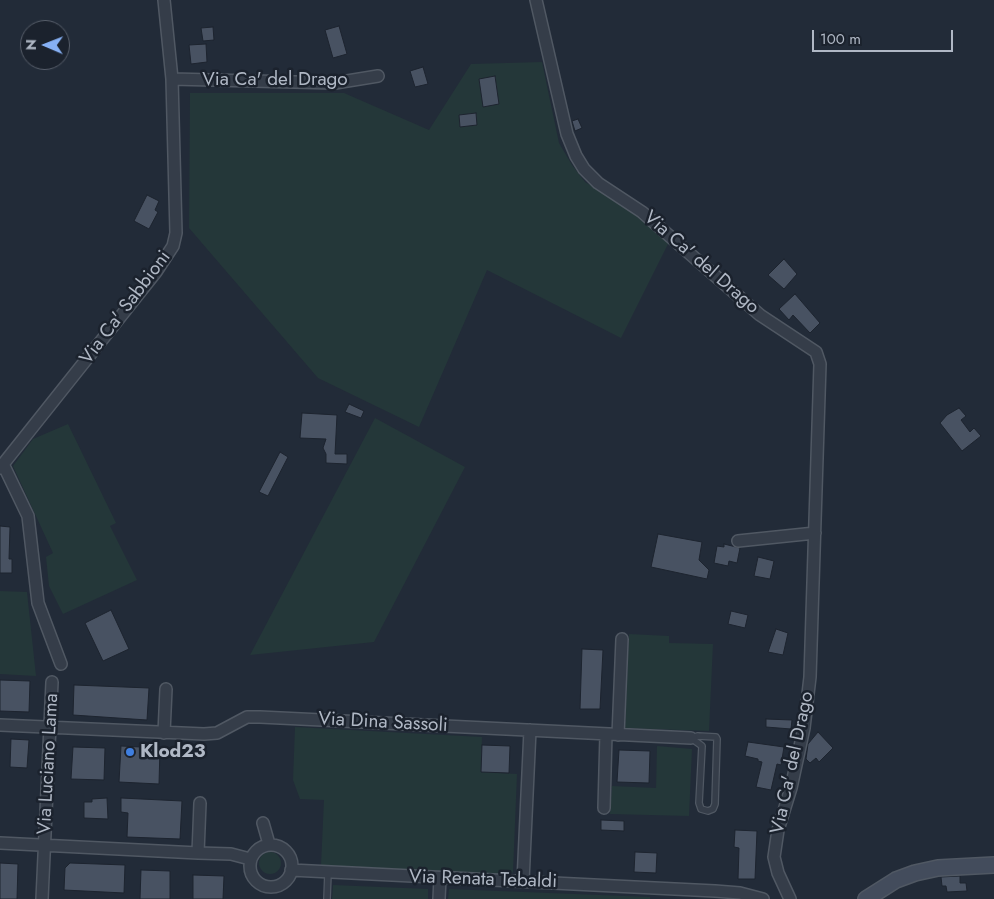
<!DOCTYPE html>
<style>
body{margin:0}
#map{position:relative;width:994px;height:899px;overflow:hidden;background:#222b38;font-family:Jost,sans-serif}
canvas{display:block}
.north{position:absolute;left:20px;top:20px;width:50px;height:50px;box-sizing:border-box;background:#1b222d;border:1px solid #575e6a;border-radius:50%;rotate:271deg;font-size:14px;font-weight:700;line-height:20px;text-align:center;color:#b0b8c5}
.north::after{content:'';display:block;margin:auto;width:18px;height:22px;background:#86b0f4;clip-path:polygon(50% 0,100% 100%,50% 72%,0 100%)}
.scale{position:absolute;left:812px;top:30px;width:141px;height:22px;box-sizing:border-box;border:2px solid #b0b8c5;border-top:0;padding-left:6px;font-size:15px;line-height:18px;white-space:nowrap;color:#b0b8c5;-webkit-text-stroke:4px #1b222d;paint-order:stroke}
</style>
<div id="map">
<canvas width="994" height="899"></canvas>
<div class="north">N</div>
<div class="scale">100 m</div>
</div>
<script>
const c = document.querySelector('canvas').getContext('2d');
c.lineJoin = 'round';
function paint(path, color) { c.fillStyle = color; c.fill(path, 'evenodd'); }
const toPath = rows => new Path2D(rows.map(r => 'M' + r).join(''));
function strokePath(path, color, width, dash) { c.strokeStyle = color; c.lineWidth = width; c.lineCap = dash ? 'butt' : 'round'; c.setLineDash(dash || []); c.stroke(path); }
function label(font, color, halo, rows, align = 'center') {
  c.font = font + ' Jost,sans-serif'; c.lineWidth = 5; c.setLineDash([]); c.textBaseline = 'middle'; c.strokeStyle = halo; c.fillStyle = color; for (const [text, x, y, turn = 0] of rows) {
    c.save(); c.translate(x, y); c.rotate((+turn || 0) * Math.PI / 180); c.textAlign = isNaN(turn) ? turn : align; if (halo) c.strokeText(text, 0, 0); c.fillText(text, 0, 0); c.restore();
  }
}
const green = toPath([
 [542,62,559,143,572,165,585,182,638,214,669,242,621,338,487,270,419,427,318,378,189,228,190,93,344,93,429,130,471,64],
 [375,418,465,467,374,642,250,655],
 [68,424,116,523,110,526,137,580,63,614,49,586,46,557,53,553,13,466,33,439],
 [0,591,27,592,36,676,0,674],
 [629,634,669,636,669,643,713,644,709,731,625,728],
 [295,727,482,737,481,772,517,774,513,872,510,875,321,865,324,800,300,799,293,780],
 [657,746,692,749,689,816,610,814,612,786,656,788],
 '259 863a11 11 0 1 1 22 0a11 11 0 1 1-22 0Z',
 [333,885,428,889,428,899,332,899],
 [449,889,650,897,650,899,448,899]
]);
const building = toPath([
 [339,26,347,54,333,58,325,30,339,26],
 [213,27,214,40,203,41,201,28,213,27],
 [206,44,207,62,191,64,189,45,206,44],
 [423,67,428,84,415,87,410,71,423,67],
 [495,76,499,104,483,107,479,79,495,76],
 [476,113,477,125,460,127,459,115,476,113],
 [578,119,582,128,575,131,572,121,578,119],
 [147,195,159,201,155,210,158,212,149,229,134,221,147,195],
 [784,259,797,274,784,289,768,275,784,259],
 [795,294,820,323,810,333,793,315,789,320,779,309,795,294],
 [349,404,364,411,361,418,345,412,349,404],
 [959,408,966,416,961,420,970,432,974,428,981,436,962,451,940,423,947,415,959,408],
 [302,413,337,415,335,454,347,454,347,464,326,463,326,454,323,448,326,439,300,438,302,413],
 [280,452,288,457,268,496,259,492,280,452],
 [0,526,10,527,9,559,12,559,12,573,0,573,0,526],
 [658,534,702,542,699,560,709,570,707,579,651,567,658,534],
 [724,544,740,548,737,563,729,561,728,566,714,563,717,546,724,547,724,544],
 [758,557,774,561,770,579,754,576,758,557],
 [111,610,129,649,103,661,85,623,111,610],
 [731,611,748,615,745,628,728,624,731,611],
 [776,629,788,633,783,655,768,652,776,629],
 [582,649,603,650,600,709,580,709,582,649],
 [0,680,30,681,29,712,0,711,0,680],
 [74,685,149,688,147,720,73,715,74,685],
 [766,719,792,720,791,729,766,727,766,719],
 [818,732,833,748,819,762,816,758,810,763,806,759,808,744,818,732],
 [11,739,29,740,27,768,10,767,11,739],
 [748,742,784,747,781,765,777,764,771,790,756,787,762,762,758,761,758,759,745,756,748,742],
 [482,745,510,746,509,773,481,772,482,745],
 [121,746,160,748,159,784,119,782,121,746],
 [73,747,105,748,104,780,71,779,73,747],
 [619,750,650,751,649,783,617,782,619,750],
 [107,798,108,819,84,818,84,802,92,802,92,799,107,798],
 [121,798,182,801,180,839,127,837,128,813,121,812,121,798],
 [601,820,624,821,624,831,601,830,601,820],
 [735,830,757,831,755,879,738,879,739,848,734,847,735,830],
 [635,852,657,853,656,873,634,872,635,852],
 [0,863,18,864,17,899,0,899,0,863],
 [70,863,125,865,124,893,64,890,65,868,70,863],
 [141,870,170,871,170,899,140,899,141,870],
 [193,875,224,876,223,899,193,899,193,875],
 [960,876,960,883,966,883,967,891,947,892,946,886,942,886,941,877,960,876]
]);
const lane = toPath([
 [698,736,716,737,717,739,715,804,713,809,708,811,701,809,699,803,702,746,691,738,698,736],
 [327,899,328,873]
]);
const street = toPath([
 [536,0,567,134,576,156,584,169,598,183,642,212,760,315,816,352,820,364,810,677,804,728,791,788,778,830,774,857,778,873,790,899],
 [172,79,335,83,378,76],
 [3,464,28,516,38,603,61,664],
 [0,468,156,272,173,246,176,233,172,79,164,0],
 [738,541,815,533],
 [0,725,204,734,217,733,247,717,260,717,691,738],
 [164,733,166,689],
 [618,735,622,639],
 [604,808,606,734],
 [263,823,269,844],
 [0,843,198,853,200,803],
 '250 866a21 21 0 1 1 42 0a21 21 0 1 1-42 0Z',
 [198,853,231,854,250,859],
 [291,870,715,891,740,893,763,899],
 [523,881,530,730],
 [42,899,52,682],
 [439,899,440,878]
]);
const secondary = toPath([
 [866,899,896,880,915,873,938,868,994,865]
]);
const markers = [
 [130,752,5,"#3f7fe0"]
];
const streetNames = [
 ["Via Ca' del Drago",275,80],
 ["Via Ca' del Drago",701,263,41],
 ["Via Ca' Sabbioni",126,308,-53],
 ["Via Dina Sassoli",383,723,3],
 ["Via Ca' del Drago",793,763,-78],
 ["Via Luciano Lama",49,764,-87],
 ["Via Renata Tebaldi",483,880,2]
];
const poiNames = [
 ["Klod23",140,752]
];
paint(green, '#243739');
paint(building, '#485262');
strokePath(building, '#1d242f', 1);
strokePath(lane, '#505863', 8);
strokePath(street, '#505863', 14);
strokePath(secondary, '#505863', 18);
strokePath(lane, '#353d49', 5.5);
strokePath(street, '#353d49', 11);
strokePath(secondary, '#434c5c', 15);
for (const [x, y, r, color] of markers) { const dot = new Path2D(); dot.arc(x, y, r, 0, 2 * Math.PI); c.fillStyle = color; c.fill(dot); strokePath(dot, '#1b222d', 2); }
label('19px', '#b0b8c5', '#1b222d', streetNames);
label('bold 19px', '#b0b8c5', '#1b222d', poiNames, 'left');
</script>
